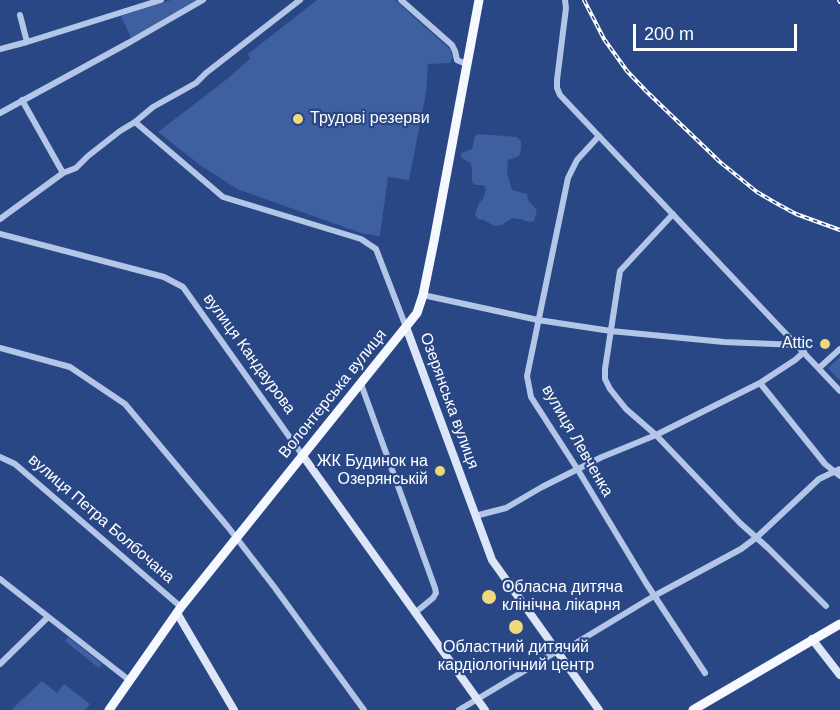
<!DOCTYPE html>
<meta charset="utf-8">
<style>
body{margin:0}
#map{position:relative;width:840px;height:710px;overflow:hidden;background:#294785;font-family:Helvetica,sans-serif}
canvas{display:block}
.scale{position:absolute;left:633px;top:24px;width:164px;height:27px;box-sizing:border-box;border:3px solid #fff;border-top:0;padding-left:8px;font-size:18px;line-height:21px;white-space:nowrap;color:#fff;-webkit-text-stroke:4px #294785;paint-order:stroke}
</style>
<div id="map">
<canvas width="840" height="710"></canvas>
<div class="scale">200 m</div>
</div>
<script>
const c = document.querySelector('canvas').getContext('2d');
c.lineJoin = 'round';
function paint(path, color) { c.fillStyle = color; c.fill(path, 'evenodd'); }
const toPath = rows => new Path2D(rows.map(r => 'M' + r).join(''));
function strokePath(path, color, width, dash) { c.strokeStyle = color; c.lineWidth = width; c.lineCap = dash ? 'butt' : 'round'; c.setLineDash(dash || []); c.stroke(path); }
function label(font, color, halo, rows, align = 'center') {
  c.font = font + ' Helvetica,sans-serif'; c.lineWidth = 4.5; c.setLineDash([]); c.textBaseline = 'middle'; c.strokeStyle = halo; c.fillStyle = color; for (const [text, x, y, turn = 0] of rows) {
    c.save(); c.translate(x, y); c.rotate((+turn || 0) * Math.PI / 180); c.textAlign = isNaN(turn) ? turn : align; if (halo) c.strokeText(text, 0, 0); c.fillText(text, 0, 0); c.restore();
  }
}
const green = toPath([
 [171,0,198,0,131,38,121,16],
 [317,0,395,0,451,50,452,58,450,63,428,64,426,93,409,180,388,177,380,235,378,236,361,233,237,189,200,165,158,132,227,79,250,59,248,54],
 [478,134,517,137,521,141,521,149,519,156,508,160,507,173,512,190,527,194,528,200,537,210,534,221,529,222,520,219,512,218,502,225,494,226,484,220,478,219,475,215,479,203,483,199,486,189,483,185,475,185,472,182,472,168,470,163,461,157,461,153,472,149,475,136],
 [840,357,840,379,839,380,828,368],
 [68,637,102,664,99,668,65,641],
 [42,681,57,693,64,684,90,704,85,710,11,710]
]);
const street = toPath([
 [401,0,452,45,455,51,457,60,466,64],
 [565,0,566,8,557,80,557,88,560,95,840,391],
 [20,15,27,42],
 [0,49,27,42,161,0],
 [22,100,63,173],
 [0,113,130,42,203,0],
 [135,122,223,197,361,239,376,249,406,327],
 [599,136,577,160,568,178,527,376,531,397,578,470,646,583,705,673],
 [673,214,620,271,605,369,605,379,610,389,626,409,656,435,740,523,768,548,826,606],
 [0,219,63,173,76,168,88,156,120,131,135,122,153,107,196,83,206,73,300,0],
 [0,234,164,277,183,287,303,456],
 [423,295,538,320,611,331,724,342,798,345],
 [0,348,70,367,125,404,228,527,275,588,364,710],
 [819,368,840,349],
 [760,383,825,464,840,476],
 [361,384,435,588,436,593,433,598,416,612],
 [0,457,15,464,181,607],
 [475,516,506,508,542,487,602,457,656,435,760,383,795,360,804,352],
 [0,579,129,680],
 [0,664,48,617],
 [459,710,556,652,566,649,654,596,741,549,757,537,819,479,840,469]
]);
const secondary = toPath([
 [406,327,492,560,599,710],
 [303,456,485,710],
 [177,613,234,710],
 [812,639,840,675]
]);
const primary = toPath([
 [109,710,181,607,417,313,423,295,434,241,479,0],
 [693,710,840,624]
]);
const tram = toPath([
 [691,710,840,622]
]);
const rail = toPath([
 [584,0,604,39,627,71,646,91,720,162,757,192,774,202,796,214,840,230],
 [839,0,840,2]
]);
const markers = [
 [298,119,6,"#eed97b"],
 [825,344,6,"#eed97b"],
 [440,471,6,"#eed97b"],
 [489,597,8,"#eed97b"],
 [516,627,8,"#eed97b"]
];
const poiNames = [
 ["Трудові резерви",310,119],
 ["Attic",813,344,"right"],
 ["ЖК Будинок на",428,462,"right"],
 ["Озерянській",428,480,"right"],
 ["Обласна дитяча",502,588],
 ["клінічна лікарня",502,606],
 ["Областний дитячий",516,648,"center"],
 ["кардіологічний центр",516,666,"center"]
];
const streetNames = [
 ["вулиця Кандаурова",249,354,54],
 ["Волонтерська вулиця",333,394,-51],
 ["Озерянська вулиця",449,401,70],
 ["вулиця Левченка",577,441,60],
 ["вулиця Петра Болбочана",101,519,41]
];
paint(green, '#3e60a1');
strokePath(street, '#b4c6e7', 6);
strokePath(secondary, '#dde6f7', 8);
strokePath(primary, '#f5f8fe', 9);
strokePath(tram, '#fff', 1.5);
strokePath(rail, '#fff', 4);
strokePath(rail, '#294785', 1.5, [4.5]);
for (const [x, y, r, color] of markers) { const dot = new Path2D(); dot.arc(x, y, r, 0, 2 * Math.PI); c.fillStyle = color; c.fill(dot); strokePath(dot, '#294785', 2); }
label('16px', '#fff', '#294785', poiNames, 'left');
label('16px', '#fff', '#294785', streetNames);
</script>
